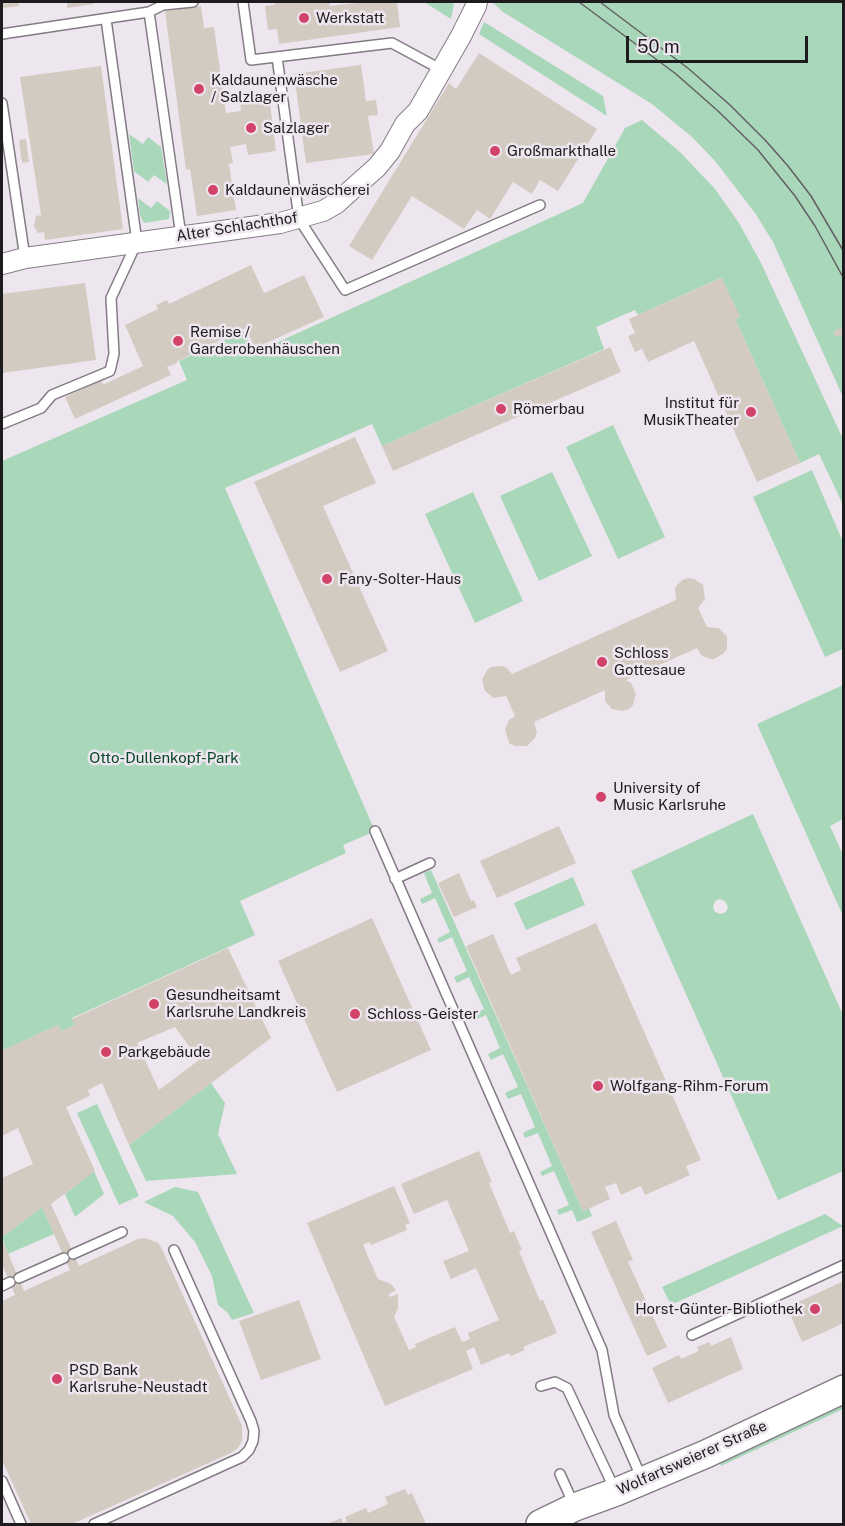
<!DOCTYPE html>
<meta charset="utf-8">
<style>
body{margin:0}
#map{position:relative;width:845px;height:1526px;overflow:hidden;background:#eee6ef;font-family:"Public Sans",sans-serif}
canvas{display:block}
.frame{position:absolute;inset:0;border:3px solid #1d1b1e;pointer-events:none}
.scale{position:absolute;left:626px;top:36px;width:182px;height:27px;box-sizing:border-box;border:3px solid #1d1b1e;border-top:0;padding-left:8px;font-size:18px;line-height:21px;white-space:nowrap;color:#1d1b1e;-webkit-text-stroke:4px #eee6ef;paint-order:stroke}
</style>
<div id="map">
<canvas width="845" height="1526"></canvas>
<div class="frame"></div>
<div class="scale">50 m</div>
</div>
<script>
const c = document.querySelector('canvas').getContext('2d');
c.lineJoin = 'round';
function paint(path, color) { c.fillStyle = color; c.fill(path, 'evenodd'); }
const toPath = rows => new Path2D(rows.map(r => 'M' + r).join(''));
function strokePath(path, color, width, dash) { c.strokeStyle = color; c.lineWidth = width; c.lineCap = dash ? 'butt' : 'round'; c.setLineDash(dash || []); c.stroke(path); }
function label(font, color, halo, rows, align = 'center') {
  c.font = font + ' "Public Sans",sans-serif'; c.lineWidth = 5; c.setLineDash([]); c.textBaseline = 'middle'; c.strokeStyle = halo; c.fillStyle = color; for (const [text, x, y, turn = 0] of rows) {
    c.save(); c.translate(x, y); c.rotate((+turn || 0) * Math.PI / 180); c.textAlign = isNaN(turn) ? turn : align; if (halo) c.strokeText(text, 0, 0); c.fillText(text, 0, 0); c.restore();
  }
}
const green = toPath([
 [424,2,450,2,454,4,451,19],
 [492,2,843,2,843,397,773,242,755,213,715,161,692,137,652,104,503,12],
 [484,22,603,96,607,116,479,34],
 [642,120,680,152,715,189,739,223,760,261,843,439,843,505,819,454,800,463,735,319,740,317,721,278,638,315,635,310,596,327,604,349,382,446,372,424,225,488,375,831,343,845,346,853,240,901,255,935,72,1018,75,1025,61,1031,58,1025,2,1051,2,461,187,380,179,361,244,331,254,353,583,203,625,128],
 [129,134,143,144,148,137,161,147,167,184,154,175,148,182,134,171],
 [138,198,151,208,157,201,170,211,169,219,144,223,140,215],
 [613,425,665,537,618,559,566,447],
 [812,470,843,542,843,649,825,657,753,497],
 [552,472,592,556,539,581,500,496],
 [473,492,523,601,475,623,425,514],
 [843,685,843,819,830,826,843,855,843,916,757,724],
 [753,814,843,1015,843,1171,778,1200,631,871],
 [720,899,725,901,728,907,726,912,721,914,715,912,713,907,715,901],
 [431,870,583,1211,589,1208,592,1216,577,1222,572,1210,559,1215,557,1210,569,1205,554,1171,542,1176,540,1172,552,1166,538,1133,525,1138,523,1133,535,1127,521,1094,508,1099,505,1093,518,1087,503,1054,491,1060,488,1054,500,1048,486,1015,473,1021,471,1015,484,1009,469,977,457,983,454,977,467,971,452,937,439,943,437,939,450,932,435,898,422,904,420,899,432,893,424,873],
 [573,877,585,905,526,930,514,903],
 [211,1083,225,1103,218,1134,237,1174,146,1181,129,1145],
 [97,1104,139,1196,119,1205,77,1113],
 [94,1171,104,1194,75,1217,65,1194],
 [175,1187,198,1192,254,1313,232,1320,228,1313,218,1305,212,1276,195,1242,173,1216,144,1202],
 [42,1207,54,1234,8,1254,2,1237],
 [825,1214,843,1226,671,1305,662,1287],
 [843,1403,843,1409,721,1466,719,1460]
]);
const building = toPath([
 [2,2,18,2,19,6,2,8],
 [67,2,94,2,94,4,67,8],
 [274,2,329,2,330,6,366,2,397,2,400,27,279,44,277,29,268,30,265,6,274,5],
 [201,6,204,28,214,27,226,113,241,111,240,100,269,96,276,151,248,155,246,144,230,147,233,163,229,164,236,210,197,216,190,169,186,170,165,11],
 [479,53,597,129,558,191,540,180,532,194,513,182,490,219,477,210,464,229,412,196,372,260,349,246,449,83,456,89],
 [361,65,366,101,376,100,378,115,368,116,374,154,306,163,294,74],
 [101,66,123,229,45,240,44,232,38,233,34,226,36,216,41,215,20,77],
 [26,139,29,162,22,163,19,140],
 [251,265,264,293,304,275,324,317,255,348,246,328,176,362,177,363,167,367,171,375,75,419,65,397,101,380,103,384,107,383,143,366,125,325,158,309,156,305,167,300,169,304],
 [722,278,740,317,735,319,800,463,757,482,694,341,648,362,642,349,635,352,628,336,635,333,629,319],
 [85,283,96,360,2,373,2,294],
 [844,326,844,334,837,337,834,335,834,331],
 [610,347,621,372,393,471,382,446],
 [355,437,376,483,323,506,388,651,340,672,254,482],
 [688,578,694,579,703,585,705,599,698,608,707,627,719,628,727,637,727,649,723,654,714,659,710,659,701,655,697,648,626,680,631,683,636,694,633,705,629,709,623,711,612,709,605,701,605,690,534,722,537,732,535,738,527,746,515,746,509,743,505,729,509,720,515,716,506,696,494,698,485,691,482,680,487,670,491,667,501,666,506,667,512,674,676,600,675,588,682,580],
 [559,826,576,863,497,898,480,861],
 [459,873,471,901,474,900,477,907,454,917,438,883],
 [372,918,431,1050,337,1092,278,961],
 [596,923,701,1160,686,1166,690,1175,645,1195,641,1186,621,1195,616,1183,605,1187,610,1199,583,1211,466,946,493,934,511,975,521,970,516,958],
 [228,948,271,1038,129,1145,102,1083,88,1090,90,1096,66,1107,95,1171,51,1204,79,1266,138,1239,146,1238,158,1243,162,1249,239,1419,242,1426,242,1441,238,1448,231,1453,72,1524,31,1524,2,1460,2,1301,15,1295,2,1264,2,1239,24,1291,70,1270,42,1207,2,1237,2,1178,33,1164,18,1128,2,1136,2,1051,58,1025,61,1031,75,1025,72,1019],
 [175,1027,199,1060,159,1090,137,1043],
 [479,1151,492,1182,489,1183,510,1233,514,1231,522,1250,519,1251,540,1301,543,1300,557,1333,523,1347,525,1350,511,1356,509,1353,481,1365,474,1347,466,1351,473,1369,385,1406,307,1223,394,1186,410,1223,405,1225,407,1230,371,1245,369,1242,363,1245,378,1279,391,1284,396,1290,389,1294,390,1297,398,1294,398,1308,394,1317,409,1350,416,1347,415,1344,455,1327,462,1342,470,1339,468,1333,499,1320,476,1268,451,1279,443,1261,469,1251,447,1200,414,1214,401,1184],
 [616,1221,633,1260,628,1262,667,1347,647,1356,591,1232],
 [844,1281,844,1323,802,1342,787,1307],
 [299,1300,321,1359,261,1380,239,1321],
 [731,1337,743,1369,668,1403,652,1368,679,1355,681,1359,699,1351,697,1347,709,1342,711,1346],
 [405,1489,408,1495,412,1493,426,1524,327,1524,341,1518,343,1523,347,1522,345,1517,366,1508,368,1513,388,1504,385,1497]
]);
const service = toPath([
 [243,2,251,60,392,43,442,70],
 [149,12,181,236],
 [2,34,149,12,163,5,193,2],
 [277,57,299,219,345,290,540,205],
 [2,103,25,258],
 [2,424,41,408,52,395,110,371,114,354,111,298,137,242,106,19],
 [375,831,602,1350,614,1415,642,1479],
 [395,879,430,863],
 [73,1254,122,1232],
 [19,1278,64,1258],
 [2,1286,10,1282],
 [692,1335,844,1265],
 [541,1386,555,1382,567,1388,615,1490],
 [560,1474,574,1505],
 [2,1481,21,1524],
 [94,1524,242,1457,249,1450,253,1441,254,1431,251,1421,174,1250]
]);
const minor = toPath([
 [2,264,25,258,280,223,323,211,337,203,350,191,377,167,390,151,405,124,418,111,461,36,476,6,477,2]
]);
const secondary = toPath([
 [540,1524,575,1507,616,1492,706,1454,844,1389]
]);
const tram = toPath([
 [579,2,676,74,718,111,758,150,795,196,815,226,844,279],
 [600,2,689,69,730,105,766,141,788,166,811,196,844,252]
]);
const markers = [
 [304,18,6,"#d24369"],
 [199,89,6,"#d24369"],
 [251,128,6,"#d24369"],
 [495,151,6,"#d24369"],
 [213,190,6,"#d24369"],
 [178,341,6,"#d24369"],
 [501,409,6,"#d24369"],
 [751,412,6,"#d24369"],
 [327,579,6,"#d24369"],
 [602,662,6,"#d24369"],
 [601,797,6,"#d24369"],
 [154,1004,6,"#d24369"],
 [355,1014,6,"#d24369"],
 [106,1052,6,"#d24369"],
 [598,1086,6,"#d24369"],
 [815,1309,6,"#d24369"],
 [57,1379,6,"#d24369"]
];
const poiNames = [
 ["Werkstatt",316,18],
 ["Kaldaunenwäsche",211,80],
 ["/ Salzlager",211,97],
 ["Salzlager",263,128],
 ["Großmarkthalle",507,151],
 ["Kaldaunenwäscherei",225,190],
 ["Remise /",190,332],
 ["Garderobenhäuschen",190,349],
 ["Institut für",739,403,"right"],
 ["MusikTheater",739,420,"right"],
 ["Römerbau",513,409],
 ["Fany-Solter-Haus",339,579],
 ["Schloss",614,653],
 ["Gottesaue",614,670],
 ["University of",613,788],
 ["Music Karlsruhe",613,805],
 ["Gesundheitsamt",166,995],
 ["Karlsruhe Landkreis",166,1012],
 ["Schloss-Geister",367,1014],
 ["Parkgebäude",118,1052],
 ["Wolfgang-Rihm-Forum",610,1086],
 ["Horst-Günter-Bibliothek",803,1309,"right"],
 ["PSD Bank",69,1370],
 ["Karlsruhe-Neustadt",69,1387]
];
const streetNames = [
 ["Alter Schlachthof",237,227,-9],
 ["Wolfartsweierer Straße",692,1458,-24]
];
const parkNames = [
 ["Otto-Dullenkopf-Park",164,758]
];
paint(green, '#a8d7b9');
paint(building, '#d3cac1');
strokePath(service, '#837c84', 12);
strokePath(minor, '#837c84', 22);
strokePath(secondary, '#837c84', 30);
strokePath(service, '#fff', 9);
strokePath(minor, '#fff', 20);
strokePath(secondary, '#fff', 27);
strokePath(tram, '#635f64', 1.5);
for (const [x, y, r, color] of markers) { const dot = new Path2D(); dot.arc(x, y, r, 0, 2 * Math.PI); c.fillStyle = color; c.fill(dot); strokePath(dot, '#eee6ef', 2); }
label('15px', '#1d1b1e', '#eee6ef', poiNames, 'left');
label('15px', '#1d1b1e', '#eee6ef', streetNames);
label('15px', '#064829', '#eee6ef', parkNames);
</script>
